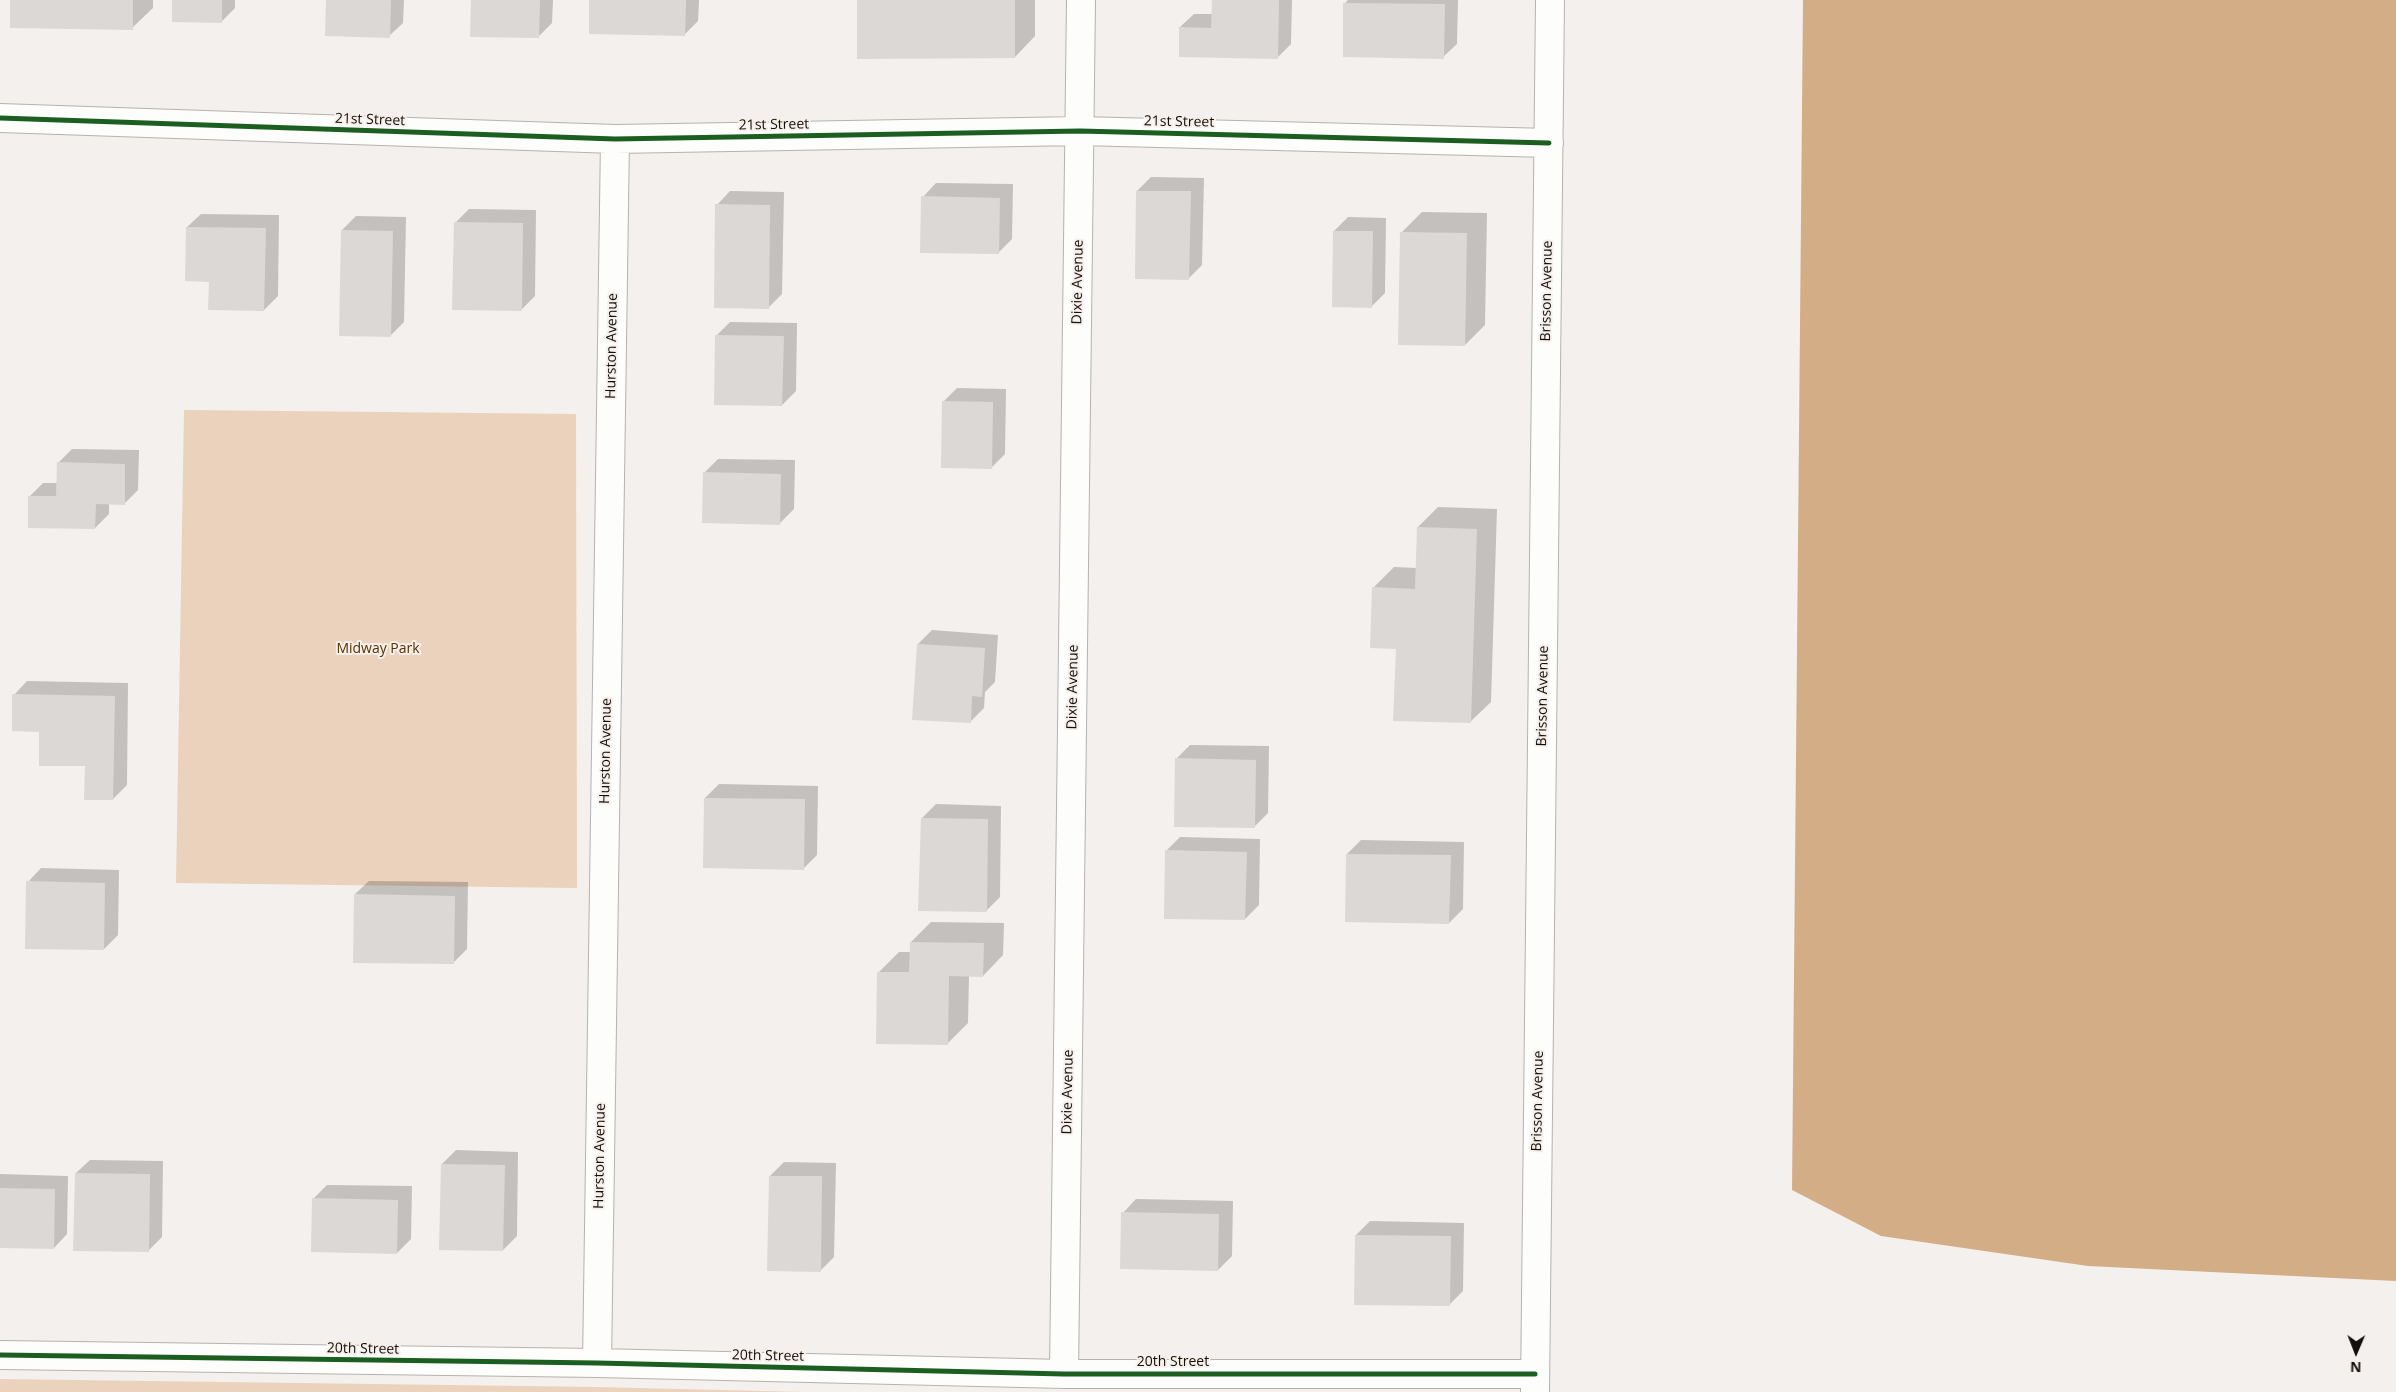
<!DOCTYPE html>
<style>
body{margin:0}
#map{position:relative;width:2396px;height:1392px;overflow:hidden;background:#f4f0ed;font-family:"Open Sans",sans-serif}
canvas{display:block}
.north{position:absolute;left:2331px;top:1327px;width:50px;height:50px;-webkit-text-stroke:4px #f7f0ea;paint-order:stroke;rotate:181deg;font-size:14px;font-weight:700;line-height:20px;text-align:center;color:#12100d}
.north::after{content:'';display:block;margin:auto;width:18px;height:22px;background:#12100d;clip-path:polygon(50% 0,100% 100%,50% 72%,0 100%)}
</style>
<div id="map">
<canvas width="2396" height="1392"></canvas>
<div class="north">N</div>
</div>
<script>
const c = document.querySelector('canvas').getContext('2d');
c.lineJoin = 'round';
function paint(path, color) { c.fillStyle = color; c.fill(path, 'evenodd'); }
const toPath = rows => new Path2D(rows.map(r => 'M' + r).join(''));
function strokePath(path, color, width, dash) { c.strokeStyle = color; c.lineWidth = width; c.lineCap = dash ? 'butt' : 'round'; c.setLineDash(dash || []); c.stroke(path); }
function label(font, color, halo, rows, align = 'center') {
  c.font = font + ' "Open Sans",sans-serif'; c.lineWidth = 4; c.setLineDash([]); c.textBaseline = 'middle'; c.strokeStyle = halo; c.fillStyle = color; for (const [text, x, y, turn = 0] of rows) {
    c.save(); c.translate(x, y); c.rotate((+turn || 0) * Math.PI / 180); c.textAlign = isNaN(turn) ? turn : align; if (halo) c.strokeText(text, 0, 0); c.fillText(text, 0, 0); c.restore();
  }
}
const green = toPath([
 [184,410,576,414,577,888,176,883],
 [0,1379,596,1387,804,1392,0,1392]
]);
const water = toPath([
 [1803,0,2396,0,2396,1281,2088,1266,1881,1236,1792,1190]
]);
const shadow = toPath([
 [11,0,153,0,153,8,132,28],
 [174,0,235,0,235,8,221,22],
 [327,0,404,0,403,23,389,36],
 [472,0,553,0,552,23,538,37],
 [590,0,699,0,698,21,684,35],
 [859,0,1035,0,1035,36,1015,57],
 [1213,0,1292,0,1291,44,1277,58,1180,27,1194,14,1213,14],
 [1348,0,1458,0,1457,44,1443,57,1345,3],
 [1151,177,1204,178,1202,265,1189,278,1137,191],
 [936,183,1013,184,1012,239,998,253,923,197],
 [730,191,784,192,782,294,768,308,717,205],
 [469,209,536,210,535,296,521,310,455,223],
 [1422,212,1487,213,1485,325,1465,345,1402,232],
 [201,214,279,215,278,296,264,310,187,227],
 [356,216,406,217,404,322,390,336,342,230],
 [1348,217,1386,218,1385,293,1371,307,1334,231],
 [730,322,797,323,796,391,782,405,716,336],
 [957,388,1006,389,1005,454,991,468,943,402],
 [72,449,139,450,138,490,124,504,109,503,109,514,95,528,30,496,43,483,57,483,58,463],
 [718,459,795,460,794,509,780,523,704,473],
 [1438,507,1497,509,1491,702,1470,722,1397,648,1373,588,1394,567,1417,568,1418,527],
 [932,630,998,635,995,682,985,692,984,708,970,722,918,644],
 [27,681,128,683,127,785,113,799,86,765,41,730,14,695],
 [1190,745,1269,746,1268,813,1254,827,1176,759],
 [719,784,818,786,817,855,803,869,705,798],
 [936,804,1001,806,1000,897,986,911,922,818],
 [1180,837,1260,839,1259,905,1245,919,1166,851],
 [1361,840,1464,842,1463,909,1449,923,1347,854],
 [41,868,119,870,118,935,104,949,28,882],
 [369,881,468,882,467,949,453,963,355,894],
 [931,922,1004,923,1003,955,983,976,969,975,968,1023,947,1044,879,972,899,952,911,952,911,942],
 [456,1150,518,1152,517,1236,503,1250,442,1164],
 [90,1160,163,1161,162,1237,148,1251,76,1173],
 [784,1162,836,1163,834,1257,820,1271,770,1176],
 [0,1174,68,1176,67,1234,54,1248,0,1247],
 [327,1185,412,1186,411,1239,397,1253,313,1199],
 [1136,1199,1233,1201,1232,1256,1218,1270,1123,1213],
 [1370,1221,1464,1223,1463,1291,1449,1305,1356,1235]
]);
const building = toPath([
 [10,0,133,0,133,30,10,28],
 [172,0,222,0,222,23,172,22],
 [326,0,391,0,390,38,325,36],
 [471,0,540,0,539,38,470,37],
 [589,0,686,0,685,36,589,34],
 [857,0,1015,0,1015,58,857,59],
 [1212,0,1279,0,1278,59,1179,57,1179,27,1211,28],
 [1343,3,1445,4,1444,59,1343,57],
 [1136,191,1191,191,1189,280,1135,279],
 [921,196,1000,198,999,254,920,253],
 [715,204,770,205,769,309,714,308],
 [454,222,523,223,522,311,452,310],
 [186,227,266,228,264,311,208,310,209,282,185,281],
 [341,230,393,231,391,337,339,336],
 [1333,231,1373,231,1372,308,1332,307],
 [1400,232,1467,233,1465,346,1398,345],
 [715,335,784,336,782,406,714,405],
 [942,401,993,402,992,469,941,468],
 [57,462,125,464,125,505,96,504,95,529,28,528,28,496,56,496],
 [703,472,781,474,780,525,702,523],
 [1417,527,1477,529,1471,723,1393,721,1396,649,1370,648,1372,587,1415,589],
 [917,644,985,648,982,697,972,696,971,723,912,720],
 [12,694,115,696,113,800,84,800,85,766,39,766,39,732,12,731],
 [1175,758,1256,760,1255,828,1174,827],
 [704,798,805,799,804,870,703,868],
 [921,818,988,819,987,912,918,911],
 [1165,850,1247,852,1245,920,1164,919],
 [1346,854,1451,855,1449,924,1345,922],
 [26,881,105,883,104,950,25,949],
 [354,894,455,896,454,964,353,963],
 [910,942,984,943,983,977,949,976,948,1045,876,1044,877,972,909,972],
 [441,1164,505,1165,503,1251,439,1250],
 [75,1173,150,1174,149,1252,73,1251],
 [769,1176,822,1176,821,1272,767,1271],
 [0,1188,55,1189,54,1249,0,1248],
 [312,1198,398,1200,397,1254,311,1252],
 [1121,1212,1219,1214,1218,1271,1120,1269],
 [1355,1235,1451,1236,1450,1306,1354,1305]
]);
const minor = toPath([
 [0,118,615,139,1080,131,1549,143],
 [0,1355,597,1363,1064,1374,1535,1374],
 [597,1363,615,139],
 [1064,1374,1081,0],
 [1535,1391,1550,0]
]);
const cycleway = toPath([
 [0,118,615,139,1080,131,1549,143],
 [0,1355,597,1363,1064,1374,1535,1374]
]);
const streetNames = [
 ["21st Street",370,120,2],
 ["21st Street",1179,122,1],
 ["21st Street",774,125,-1],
 ["Dixie Avenue",1078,282,-89],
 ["Brisson Avenue",1547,291,-89],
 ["Hurston Avenue",612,346,-89],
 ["Dixie Avenue",1073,687,-89],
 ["Brisson Avenue",1543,696,-89],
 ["Hurston Avenue",606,751,-89],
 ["Dixie Avenue",1068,1092,-89],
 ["Brisson Avenue",1538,1101,-89],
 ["Hurston Avenue",600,1156,-89],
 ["20th Street",363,1349,1],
 ["20th Street",768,1356,1],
 ["20th Street",1173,1362]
];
const parkNames = [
 ["Midway Park",378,649]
];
paint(green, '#ead2bc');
paint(water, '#d3ad85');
paint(shadow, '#0003');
paint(building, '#dbd8d6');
strokePath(minor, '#b5b2af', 30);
strokePath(minor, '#fdfdfc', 28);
strokePath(cycleway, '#1b5e20', 5);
label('14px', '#12100d', '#f7f0ea', streetNames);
label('14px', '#533000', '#f7f0ea', parkNames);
</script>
